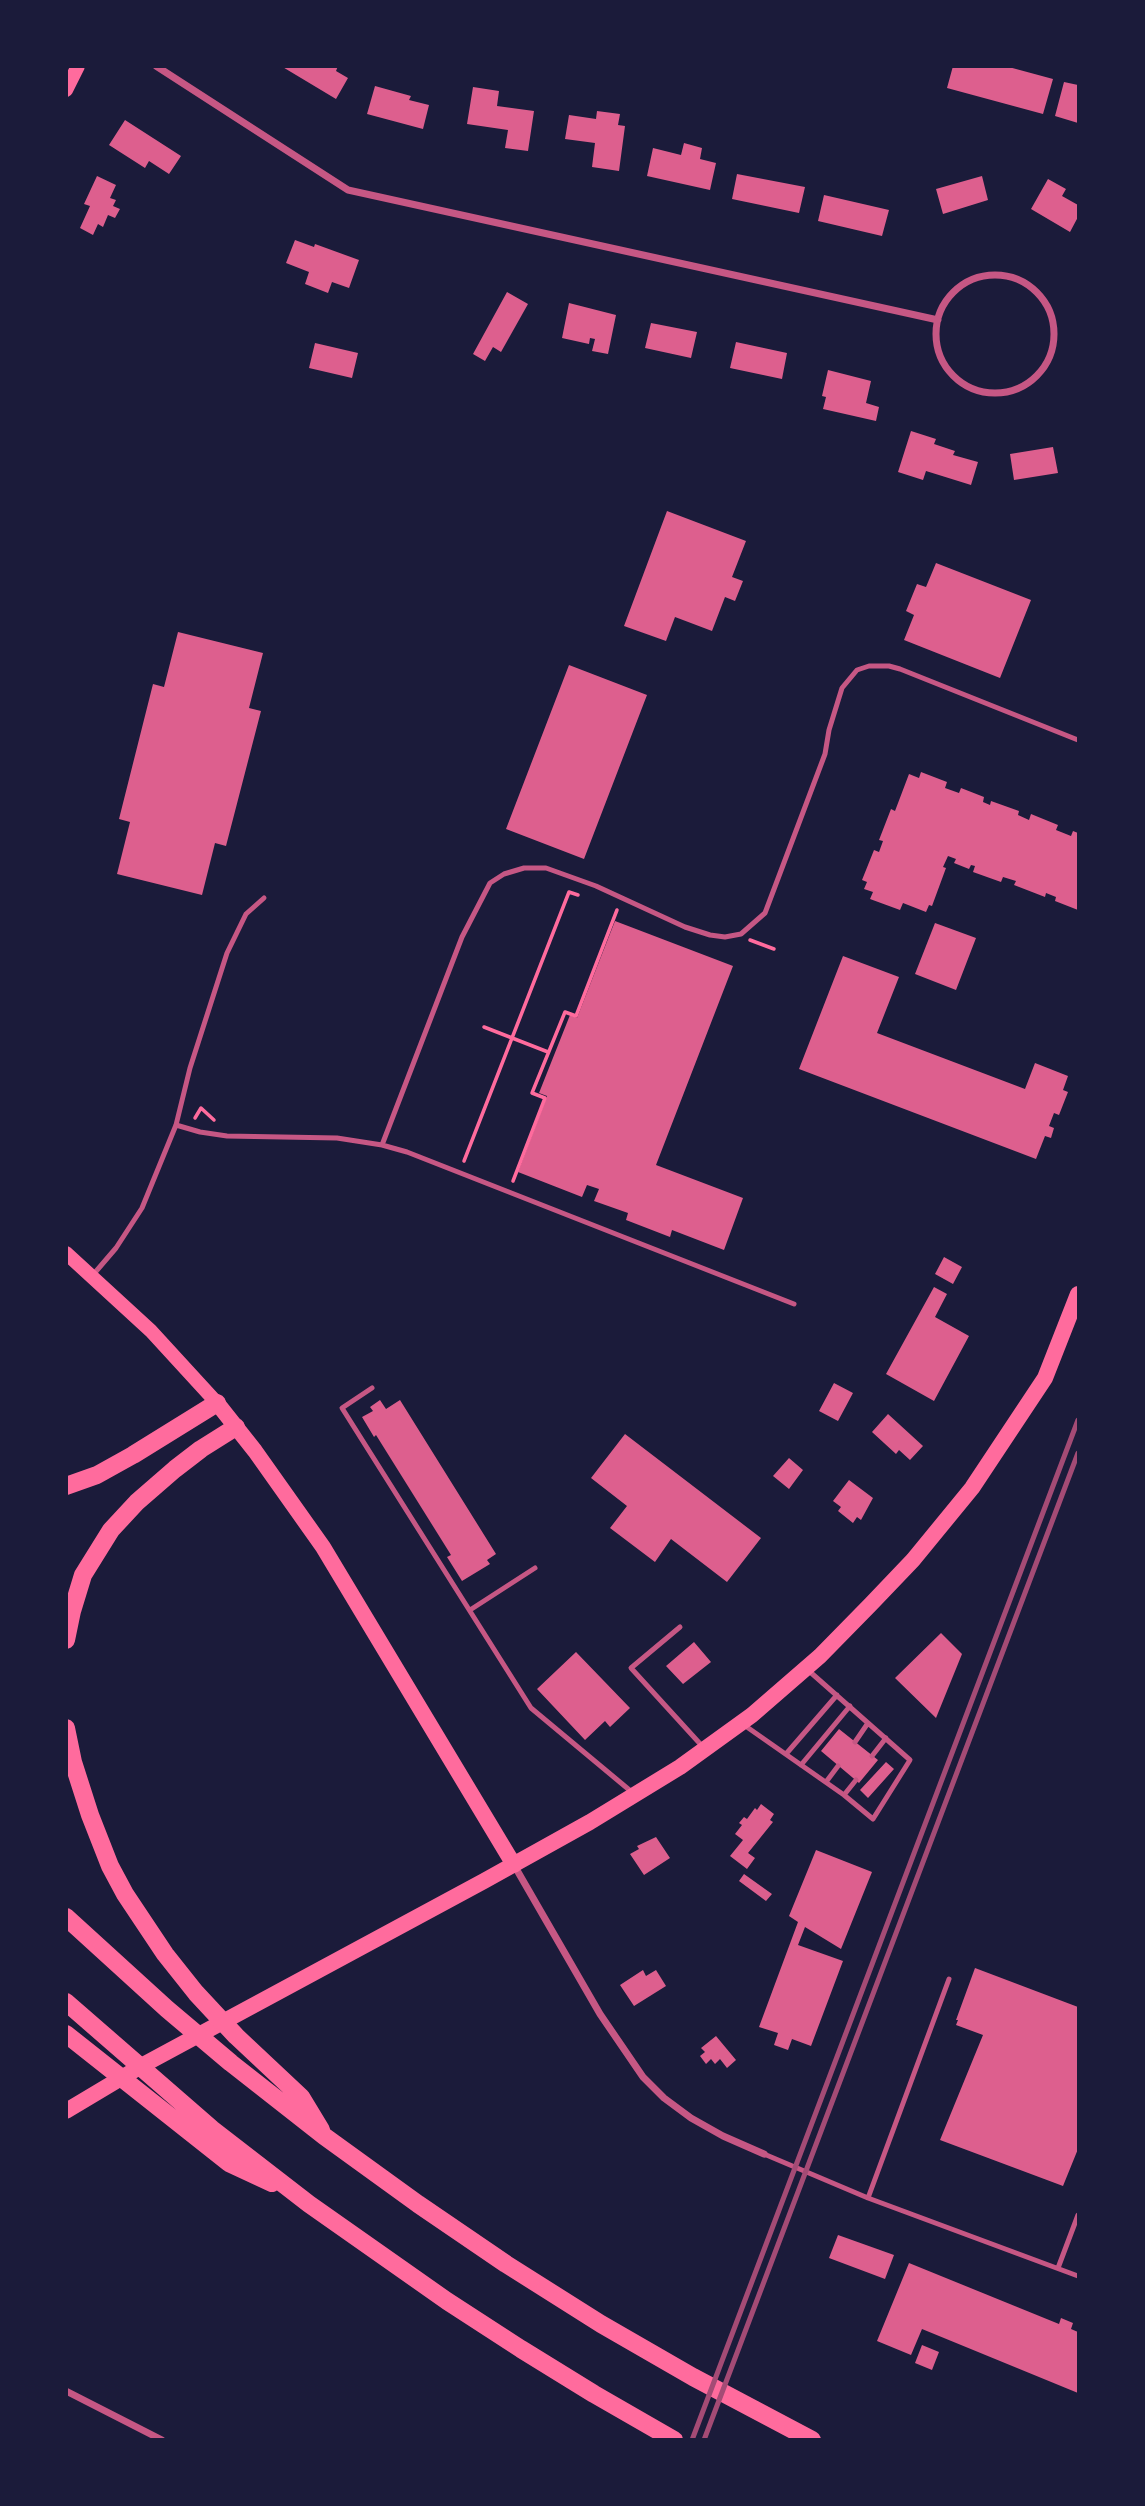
<!DOCTYPE html>
<style>
body{margin:0}
#map{position:relative;width:1145px;height:2506px;overflow:hidden;background:#1b1b3a;font-family:Barlow,sans-serif}
canvas{display:block}
.frame{position:absolute;inset:0;border:68px solid #1b1b3a;pointer-events:none}
</style>
<div id="map">
<canvas width="1145" height="2506"></canvas>
<div class="frame"></div>
</div>
<script>
const c = document.querySelector('canvas').getContext('2d');
c.lineJoin = 'round';
function paint(path, color) { c.fillStyle = color; c.fill(path, 'evenodd'); }
const toPath = rows => new Path2D(rows.map(r => 'M' + r).join(''));
function strokePath(path, color, width, dash) { c.strokeStyle = color; c.lineWidth = width; c.lineCap = dash ? 'butt' : 'round'; c.setLineDash(dash || []); c.stroke(path); }
const building = toPath([
 [281,66,338,66,336,71,348,78,336,99],
 [953,66,1005,66,1053,79,1043,114,947,88],
 [1064,82,1078,85,1078,123,1055,116],
 [375,86,411,96,409,100,429,105,423,129,367,114],
 [473,87,499,91,497,106,534,111,528,151,505,148,508,130,467,124],
 [597,111,620,114,618,125,625,126,619,171,592,167,595,143,565,139,569,115,596,119],
 [125,120,181,156,169,174,149,161,145,168,109,145],
 [684,143,702,148,700,159,716,163,710,190,647,176,653,148,681,155],
 [737,174,805,187,799,213,732,199],
 [97,176,116,185,110,198,116,200,113,206,120,209,115,218,108,215,103,227,98,224,93,235,80,228,90,206,84,204],
 [982,176,988,200,943,214,936,189],
 [1048,179,1066,189,1062,196,1078,205,1078,217,1070,232,1031,209],
 [824,195,889,210,882,236,818,221],
 [295,240,314,247,315,244,359,260,349,288,332,282,328,293,305,284,309,272,286,263],
 [507,292,528,304,501,352,493,347,485,361,473,354],
 [569,303,616,315,608,354,592,351,595,339,590,338,589,344,562,338],
 [651,323,697,332,691,358,645,348],
 [736,342,787,353,782,379,730,368],
 [315,343,358,353,352,378,309,368],
 [828,370,871,381,866,403,879,407,876,421,823,409,826,397,822,396],
 [911,431,936,439,934,444,955,451,953,455,978,462,971,485,926,471,923,480,898,472],
 [1053,447,1058,473,1014,480,1010,454],
 [667,511,746,541,732,577,743,581,735,601,725,597,712,631,675,617,666,641,624,626],
 [936,563,1031,600,1000,678,904,640,914,615,906,611,917,584,926,587],
 [178,632,263,653,249,708,261,711,226,846,215,843,202,895,117,874,130,822,119,819,153,684,164,687],
 [569,665,647,695,584,859,506,829],
 [921,772,947,782,945,788,959,793,961,788,984,797,983,802,990,805,991,801,1019,811,1018,815,1029,820,1031,814,1058,825,1056,830,1071,836,1073,831,1078,833,1078,910,1055,901,1056,897,1046,893,1045,897,1014,885,1016,881,1003,877,1001,882,973,872,975,866,971,865,969,869,954,863,956,859,948,856,943,867,946,868,932,906,929,905,926,912,903,903,900,910,870,899,873,892,864,889,867,882,862,880,874,850,879,852,883,841,879,840,891,809,895,811,909,774,919,778],
 [615,921,733,966,656,1165,743,1198,724,1250,672,1230,670,1237,626,1220,628,1213,594,1201,599,1189,587,1185,582,1197,518,1172,547,1096,539,1093,570,1015,577,1018],
 [935,923,976,938,956,990,915,974],
 [843,956,899,977,877,1033,1025,1089,1035,1063,1068,1076,1063,1090,1068,1092,1059,1115,1054,1113,1049,1126,1054,1128,1051,1138,1045,1136,1036,1159,799,1069],
 [944,1257,962,1267,953,1284,935,1274],
 [934,1287,947,1294,935,1317,969,1336,934,1401,886,1374],
 [834,1383,853,1393,838,1421,819,1411],
 [380,1400,386,1409,400,1400,496,1554,487,1560,490,1564,462,1581,447,1557,451,1555,376,1435,374,1437,362,1417,373,1411,370,1407],
 [888,1414,923,1446,910,1460,899,1450,896,1454,872,1432],
 [625,1434,761,1538,727,1582,671,1539,655,1562,610,1528,627,1506,591,1478],
 [789,1458,803,1470,789,1489,773,1476],
 [849,1480,873,1498,861,1520,857,1517,853,1523,838,1511,841,1507,833,1501],
 [941,1633,962,1654,936,1718,895,1678],
 [694,1642,711,1662,683,1684,666,1666],
 [576,1652,630,1708,610,1727,605,1721,585,1740,537,1689],
 [839,1729,878,1760,859,1783,821,1751],
 [886,1762,894,1769,868,1798,860,1790],
 [761,1804,774,1814,770,1820,773,1822,748,1853,755,1858,747,1869,730,1856,743,1840,735,1834,742,1825,739,1823,744,1817,747,1819,755,1808,757,1810],
 [656,1837,670,1858,644,1875,630,1854,639,1849,637,1846],
 [816,1850,872,1872,841,1949,805,1927,798,1945,843,1961,811,2046,792,2039,788,2050,774,2045,778,2033,759,2027,798,1922,789,1916],
 [744,1874,772,1894,766,1901,739,1881],
 [975,1968,1078,2007,1078,2149,1063,2186,940,2140,983,2035,956,2025,958,2020,956,2020],
 [643,1970,646,1976,656,1970,666,1986,634,2006,620,1985],
 [716,2036,736,2060,727,2068,720,2059,715,2064,711,2059,706,2064,700,2056,705,2052,701,2048],
 [838,2235,894,2255,885,2279,829,2258],
 [909,2263,1059,2324,1061,2318,1073,2323,1071,2329,1078,2332,1078,2393,922,2329,911,2355,877,2341],
 [922,2345,939,2352,932,2370,915,2363]
]);
const path = toPath([
 [750,940,774,949],
 [484,1027,548,1052],
 [195,1118,201,1108,214,1120],
 [464,1161,569,892,578,895],
 [513,1181,545,1098,532,1093,565,1012,576,1016,617,910]
]);
const service = toPath([
 [176,1125,200,1132,227,1136,337,1138,382,1145,407,1152,794,1304],
 [382,1145,462,937,490,883,504,874,524,868,546,868,596,886,685,927,710,935,725,937,741,934,765,913,825,754,829,730,842,688,857,670,869,666,889,666,900,669,1078,740],
 [92,1276,116,1248,142,1208,176,1125,190,1068,227,953,246,914,264,898],
 [372,1388,342,1408,531,1708,633,1793],
 [470,1610,535,1568],
 [680,1627,631,1668,703,1747],
 [744,1725,844,1795,873,1819,910,1760,809,1671],
 [855,1742,868,1723],
 [786,1754,837,1695],
 [872,1756,886,1738],
 [801,1765,850,1706],
 [826,1782,838,1766],
 [844,1795,856,1780],
 [764,2154,868,2198,1078,2276],
 [868,2198,949,1979],
 [1058,2268,1078,2215]
]);
const minor = toPath([
 [156,66,348,190,938,320],
 '936 334a59 59 0 1 1 118 0a59 59 0 1 1-118 0Z',
 [514,1865,600,2014,643,2077,664,2098,691,2118,723,2136,764,2154],
 [66,2391,162,2440]
]);
const secondary = toPath([
 [66,90,78,66],
 [66,1253,151,1331,217,1403]
]);
const primary = toPath([
 [217,1403,255,1451,323,1547,514,1865],
 [66,2111,143,2065,484,1881,590,1822,680,1767,752,1715,820,1656,871,1604,913,1560,972,1488,1045,1378,1078,1294]
]);
const motorway = toPath([
 [66,1486,97,1475,133,1455,217,1403],
 [66,1640,72,1611,83,1575,111,1530,137,1502,175,1469,201,1449,236,1427],
 [66,1728,73,1762,90,1815,110,1866,125,1894,165,1954,196,1993,236,2036,301,2097,321,2130],
 [66,1917,167,2009,231,2063,324,2136,418,2204,506,2264,601,2324,693,2377,812,2440],
 [66,2002,212,2129,309,2204,447,2301,521,2349,594,2394,674,2440],
 [66,2034,229,2163,272,2183]
]);
const rail = toPath([
 [692,2440,1078,1420],
 [704,2440,1078,1453]
]);
paint(building, '#dd5f8e');
strokePath(path, '#ff6b9d', 3.5);
strokePath(service, '#c65784', 5);
strokePath(minor, '#c65784', 7);
strokePath(secondary, '#ff6b9d', 14);
strokePath(primary, '#ff6b9d', 16);
strokePath(motorway, '#ff6b9d', 18);
strokePath(rail, '#a44b75', 5);
</script>
